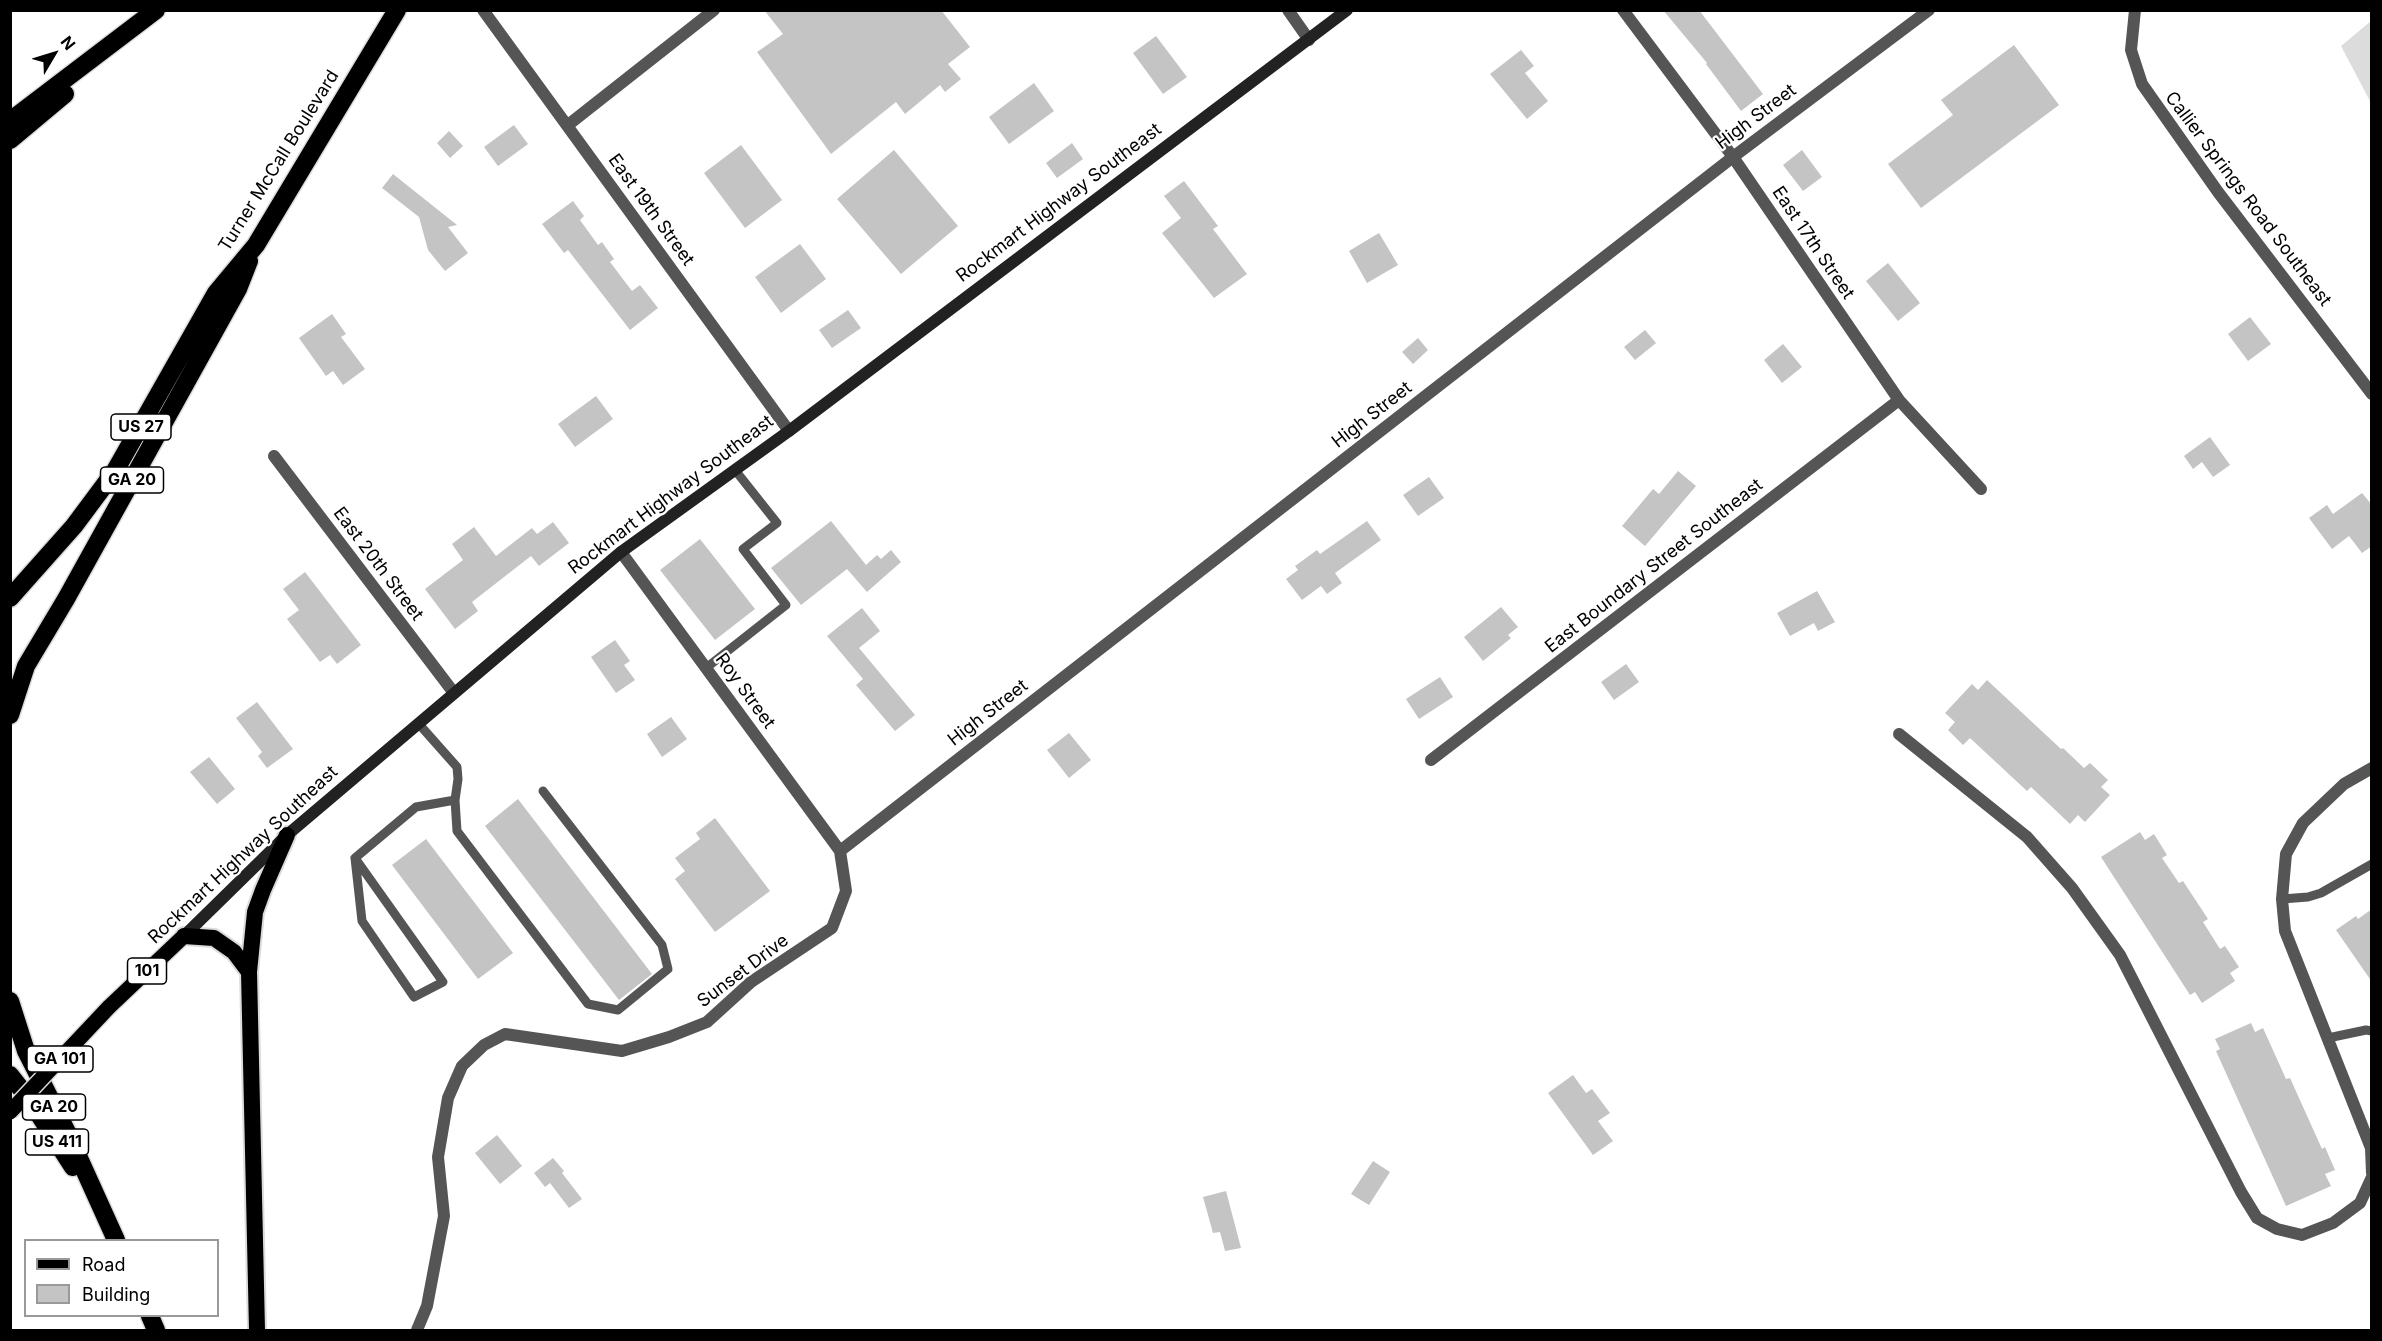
<!DOCTYPE html>
<style>
body{margin:0}
#map{position:relative;width:2382px;height:1341px;overflow:hidden;background:#fff;font-family:Inter,sans-serif}
canvas{display:block}
.frame{position:absolute;inset:0;border:12px solid #000;pointer-events:none}
.legend{position:absolute;left:24px;top:1239px;width:195px;height:78px;box-sizing:border-box;background:#fff;border:2px solid #999;margin:0;padding:8px 10px;list-style:none;font-size:18px;color:#000}
.legend li{display:flex;align-items:center;gap:12px;height:30px}
.legend b{width:30px;border:2px solid #999}
.north{position:absolute;left:24px;top:24px;width:60px;height:60px;-webkit-text-stroke:4px #fff;paint-order:stroke;rotate:52deg;font-size:16px;font-weight:700;line-height:24px;text-align:center;color:#000}
.north::after{content:'';display:block;margin:auto;width:21px;height:27px;background:#000;clip-path:polygon(50% 0,100% 100%,50% 72%,0 100%)}
</style>
<div id="map">
<canvas width="2382" height="1341"></canvas>
<div class="frame"></div>
<ul class="legend">
<li><b style="height:8px;background:#000"></b>Road</li>
<li><b style="height:16px;background:#c4c4c4"></b>Building</li>
</ul>
<div class="north">N</div>
</div>
<script>
const c = document.querySelector('canvas').getContext('2d');
c.lineJoin = 'round';
function paint(path, color) { c.fillStyle = color; c.fill(path, 'evenodd'); }
const toPath = rows => new Path2D(rows.map(r => 'M' + r).join(''));
function strokePath(path, color, width, dash) { c.strokeStyle = color; c.lineWidth = width; c.lineCap = dash ? 'butt' : 'round'; c.setLineDash(dash || []); c.stroke(path); }
function label(font, color, halo, rows, align = 'center') {
  c.font = font + ' Inter,sans-serif'; c.lineWidth = 4.5; c.setLineDash([]); c.textBaseline = 'middle'; c.strokeStyle = halo; c.fillStyle = color; for (const [text, x, y, turn = 0] of rows) {
    c.save(); c.translate(x, y); c.rotate((+turn || 0) * Math.PI / 180); c.textAlign = isNaN(turn) ? turn : align; if (halo) c.strokeText(text, 0, 0); c.fillText(text, 0, 0); c.restore();
  }
}
const green = toPath([
 [2371,21,2371,103,2341,46]
]);
const building = toPath([
 [764,10,941,10,970,47,948,64,961,79,945,92,940,85,905,114,896,102,831,154,757,52,783,34],
 [1663,10,1699,10,1763,94,1741,111,1706,64,1707,63],
 [1156,36,1187,77,1163,94,1133,53],
 [2014,45,2059,105,1921,208,1888,164,1953,115,1941,100],
 [1521,50,1534,66,1525,73,1548,101,1527,119,1490,74],
 [1034,83,1054,111,1009,144,989,117],
 [514,125,528,144,498,166,484,147],
 [449,131,463,146,450,158,437,143],
 [1072,143,1083,159,1057,178,1046,163],
 [741,145,782,200,745,228,704,173],
 [894,150,958,226,901,274,837,199],
 [1802,150,1822,177,1803,191,1783,165],
 [393,174,457,225,448,227,468,253,445,271,428,250,419,217,382,188],
 [1184,181,1218,226,1213,229,1247,274,1214,298,1162,233,1181,218,1164,196],
 [573,201,584,216,580,220,598,245,602,242,614,259,610,262,632,291,640,285,658,308,630,330,568,250,564,253,542,224],
 [1379,233,1398,265,1367,283,1349,251],
 [800,244,826,279,781,313,755,277],
 [1888,263,1920,303,1898,321,1866,281],
 [848,310,861,328,832,348,819,330],
 [332,314,346,334,341,337,365,369,343,385,333,371,326,376,299,338],
 [2250,317,2271,344,2248,361,2228,334],
 [1645,330,1656,343,1635,360,1624,347],
 [1418,338,1428,350,1413,364,1402,352],
 [1783,344,1802,367,1782,383,1764,360],
 [596,396,613,419,575,447,558,424],
 [2210,437,2230,465,2213,477,2202,462,2193,469,2184,456],
 [1678,471,1696,486,1645,546,1622,526,1653,489,1659,494],
 [1429,477,1444,498,1418,516,1403,495],
 [2362,493,2372,505,2372,546,2362,553,2349,536,2332,549,2309,518,2327,505,2333,514],
 [831,521,866,565,877,555,881,559,891,550,901,562,867,592,847,569,801,605,771,568],
 [1367,521,1381,540,1335,573,1342,583,1327,594,1321,586,1302,600,1286,579,1298,570,1295,566,1317,550,1320,554],
 [553,522,569,543,539,566,531,556,472,602,478,611,455,629,425,589,463,560,452,544,474,527,496,556,532,528,537,534],
 [700,539,755,609,715,640,660,570],
 [305,572,361,645,337,664,330,655,320,662,287,619,299,610,283,589],
 [1817,591,1835,622,1818,631,1814,623,1790,636,1777,613],
 [1501,607,1518,627,1508,635,1511,638,1483,661,1464,637],
 [862,608,880,631,859,648,915,715,895,731,856,685,863,679,827,636],
 [615,640,630,661,624,665,635,680,616,693,591,657],
 [1626,664,1639,682,1614,700,1601,682],
 [1440,677,1453,697,1419,719,1406,699],
 [1987,680,2061,749,2063,748,2084,768,2090,763,2108,780,2101,787,2110,795,2085,822,2078,815,2070,824,2031,787,2027,791,1970,738,1963,745,1948,730,1955,722,1945,713,1972,684,1978,690],
 [257,702,293,749,267,768,258,756,262,752,236,718],
 [671,717,687,739,662,757,647,734],
 [1069,733,1091,760,1069,778,1047,750],
 [209,757,235,789,217,804,190,772],
 [518,799,652,974,619,1000,485,826],
 [715,818,770,891,715,932,675,879,685,871,675,858,700,839,696,833],
 [2140,832,2145,840,2154,834,2167,855,2162,858,2179,883,2183,881,2208,919,2203,922,2220,949,2225,946,2239,967,2230,973,2235,981,2202,1003,2195,992,2190,995,2101,857],
 [426,839,513,953,478,979,392,865],
 [2372,909,2372,982,2336,930,2356,916,2358,919],
 [2251,1023,2255,1032,2263,1028,2286,1079,2290,1078,2322,1149,2325,1147,2335,1170,2325,1174,2331,1186,2286,1206,2216,1051,2220,1049,2215,1039],
 [1573,1075,1586,1093,1592,1089,1610,1113,1598,1121,1613,1141,1593,1155,1548,1093],
 [497,1135,522,1166,500,1184,475,1153],
 [553,1158,564,1171,562,1173,582,1199,569,1208,550,1183,545,1187,534,1173],
 [1373,1161,1390,1172,1369,1205,1351,1194],
 [1226,1191,1241,1248,1225,1251,1220,1232,1213,1233,1203,1197]
]);
const service = toPath([
 [706,668,786,605,743,549,777,523,735,470],
 [455,800,457,831,588,1004,618,1010,668,969,662,945,543,791],
 [355,858,362,921,414,997,443,982,355,858,416,807,455,800,458,779,457,767,418,723],
 [2282,899,2308,897,2321,893,2372,864],
 [2328,1038,2366,1030,2372,1031]
]);
const minor = toPath([
 [483,10,789,431],
 [1288,10,1309,40],
 [1623,10,1733,157,1899,400,1981,489],
 [568,125,714,10],
 [274,456,454,693],
 [1899,734,2027,837,2072,888,2120,955,2241,1192,2257,1218,2277,1229,2302,1235,2333,1223,2360,1203,2372,1177],
 [1431,760,1899,400],
 [2372,768,2344,784,2303,823,2286,854,2282,899,2285,931,2371,1148,2372,1173],
 [840,851,1733,157,1929,10],
 [417,1330,427,1306,444,1216,438,1157,448,1098,462,1066,484,1045,505,1034,622,1051,669,1037,707,1022,751,982,832,928,846,891,840,851,621,552]
]);
const tertiary = toPath([
 [2135,10,2131,50,2142,84,2218,192,2372,394]
]);
const secondary = toPath([
 [184,936,287,835,621,552,789,431,1347,10]
]);
const primary = toPath([
 [109,1007,184,936]
]);
const trunk = toPath([
 [184,936,214,938,234,952,249,972],
 [257,1330,249,972,255,912,263,890,287,835]
]);
const motorway = toPath([
 [10,121,156,10],
 [10,140,65,94],
 [10,598,74,526,115,471,216,293,256,245,397,10],
 [10,715,26,666,66,599,238,289,249,261],
 [10,1001,26,1051,69,1136,116,1240],
 [10,1075,29,1099,73,1167],
 [150,1316,156,1330]
]);
const primaryBridge = toPath([
 [10,1112,109,1007]
]);
const shields = [
 [141,427,60],
 [132,480,63],
 [147,971,39],
 [60,1059,66],
 [54,1107,63],
 [57,1142,63]
];
const shieldNames = [
 ["US 27",141,427],
 ["GA 20",132,480],
 ["101",147,971],
 ["GA 101",60,1059],
 ["GA 20",54,1107],
 ["US 411",57,1142]
];
const streetNames = [
 ["High Street",1756,117,-37],
 ["Turner McCall Boulevard",279,161,-58],
 ["Callier Springs Road Southeast",2248,199,53],
 ["Rockmart Highway Southeast",1059,203,-37],
 ["East 19th Street",651,210,54],
 ["East 17th Street",1813,243,56],
 ["High Street",1372,415,-38],
 ["Rockmart Highway Southeast",671,495,-37],
 ["East 20th Street",378,564,53],
 ["East Boundary Street Southeast",1654,566,-38],
 ["Roy Street",745,691,54],
 ["High Street",988,713,-38],
 ["Rockmart Highway Southeast",243,855,-43],
 ["Sunset Drive",743,971,-37]
];
paint(green, '#dcdcdc');
paint(building, '#c4c4c4');
strokePath(primary, '#dbdbdb', 18);
strokePath(trunk, '#dbdbdb', 20);
strokePath(motorway, '#dbdbdb', 21);
strokePath(service, '#555', 9);
strokePath(minor, '#555', 12);
strokePath(tertiary, '#555', 12);
strokePath(secondary, '#222', 12);
strokePath(primary, '#000', 15);
strokePath(trunk, '#000', 16);
strokePath(motorway, '#000', 18);
strokePath(primaryBridge, '#dbdbdb', 18, []);
strokePath(primaryBridge, '#000', 15);
for (const [x, y, w] of shields) { const box = new Path2D(); box.roundRect(x - w / 2, y - 13, w, 26, 4.5); c.fillStyle = '#fff'; c.fill(box); strokePath(box, '#000', 1.5); }
label('bold 16px', '#000', null, shieldNames);
label('18px', '#000', '#fff', streetNames);
</script>
